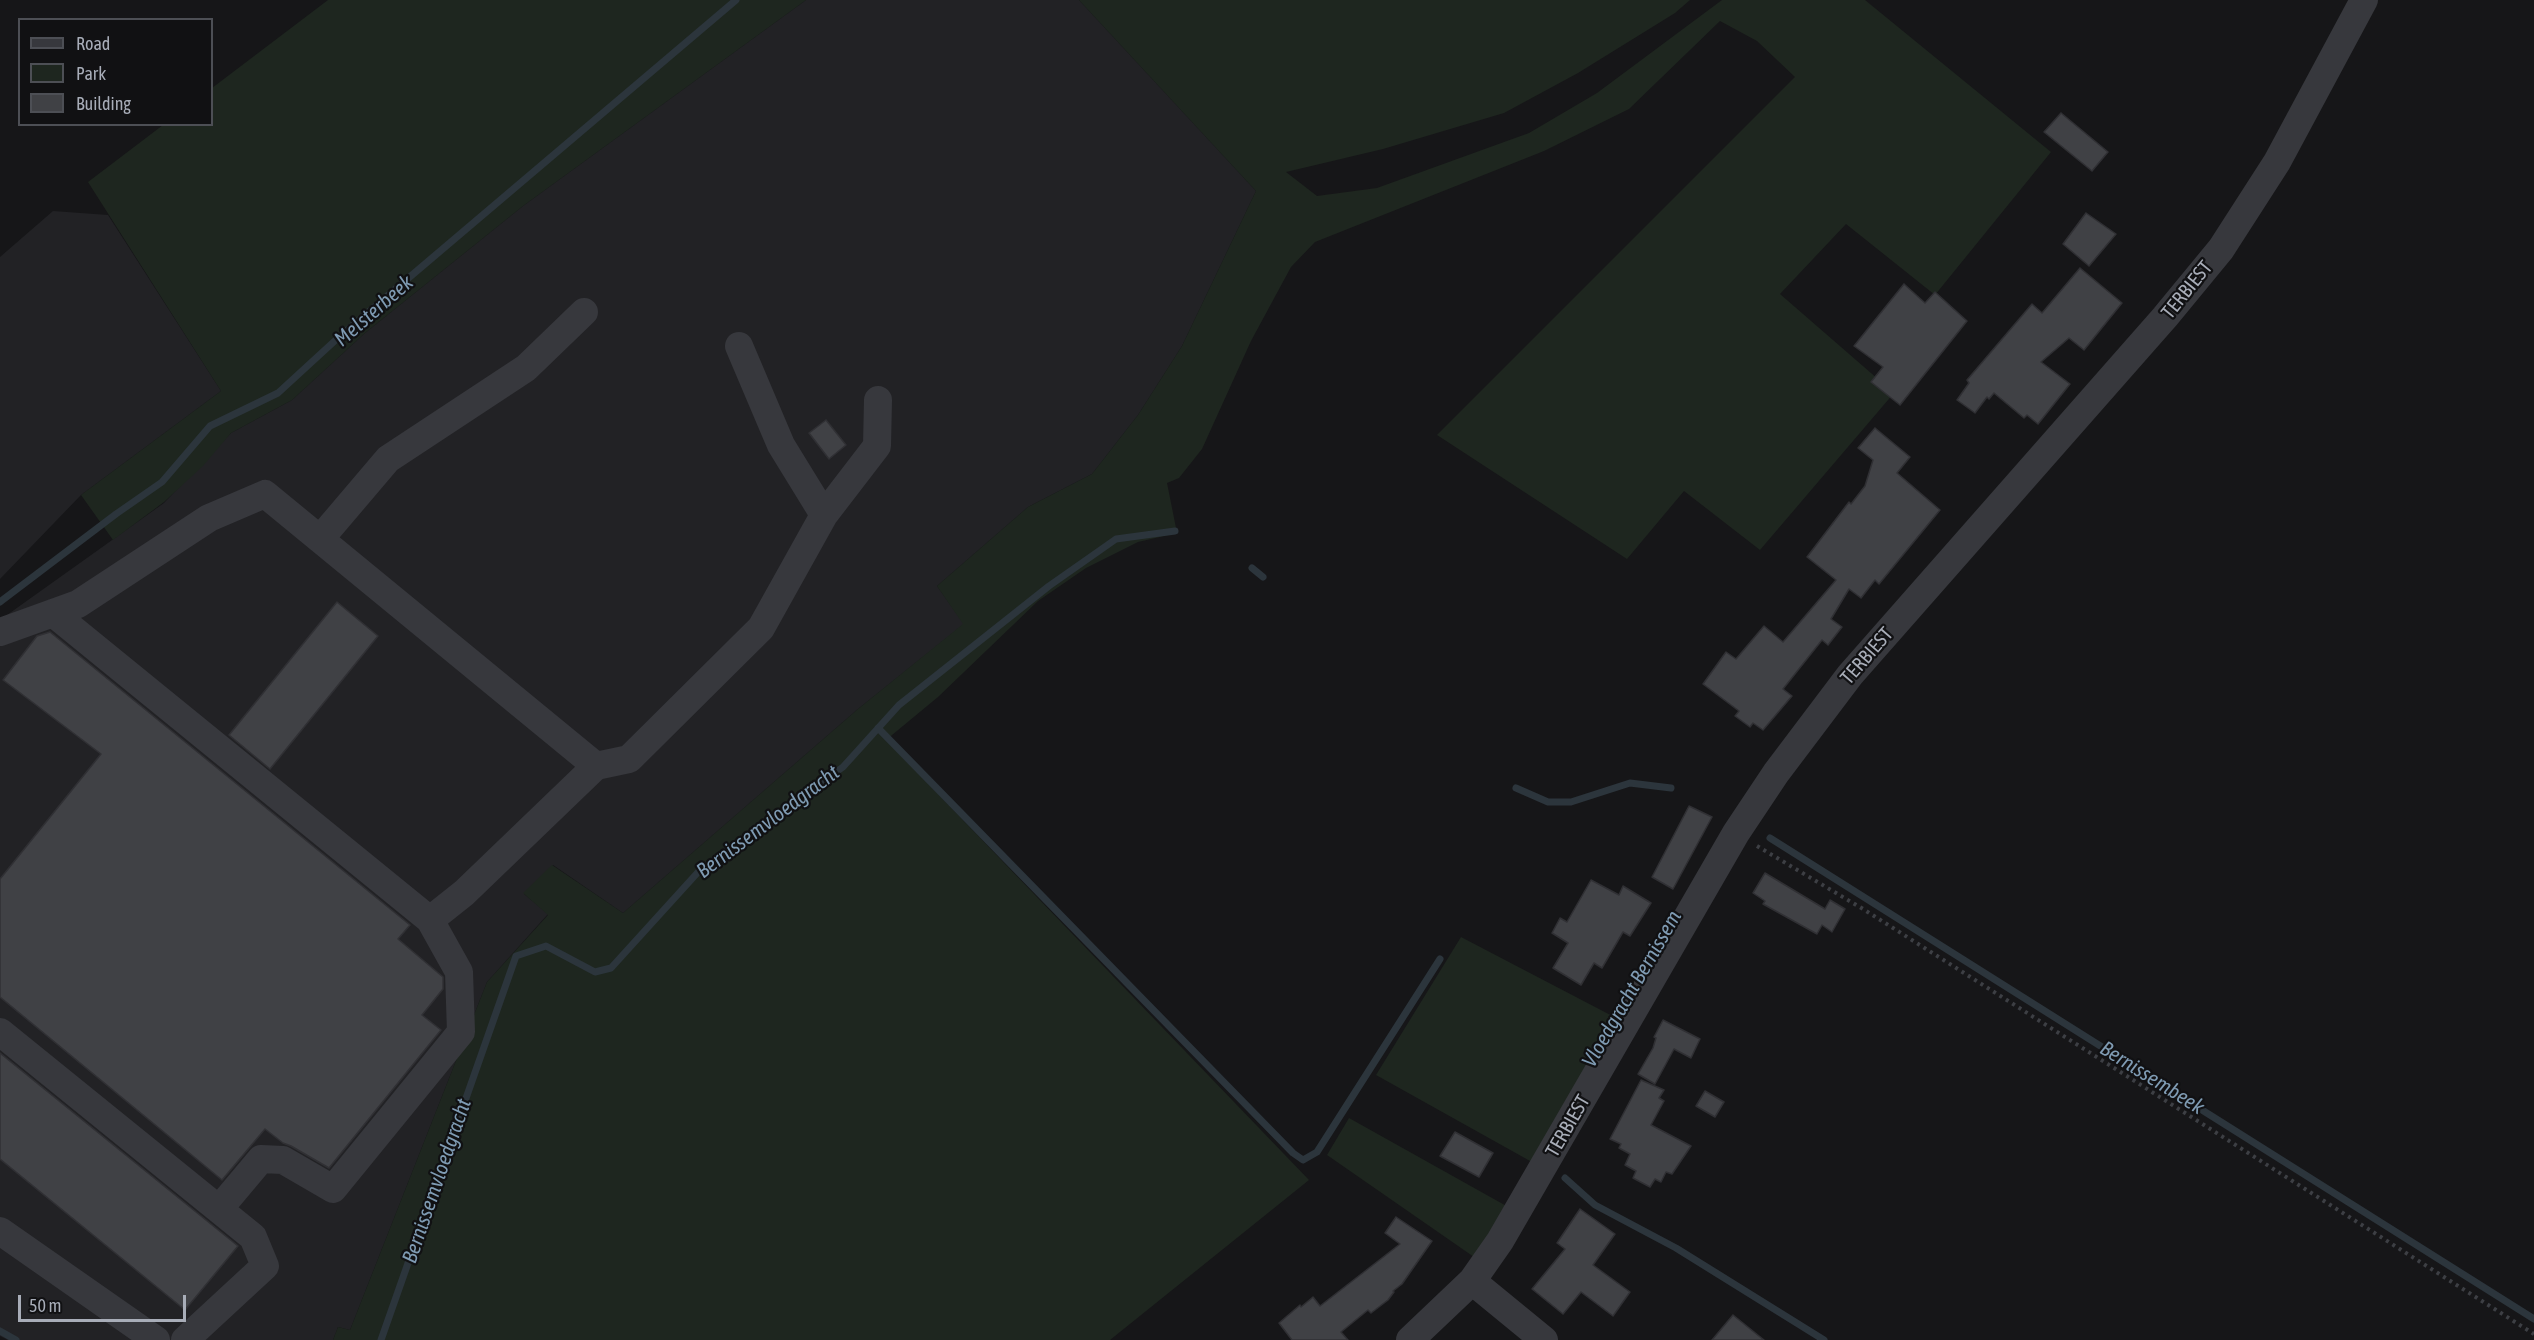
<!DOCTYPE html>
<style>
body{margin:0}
#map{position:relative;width:2534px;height:1340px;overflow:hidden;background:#161618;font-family:"Asap Condensed",sans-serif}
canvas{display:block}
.legend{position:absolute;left:18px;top:18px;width:195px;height:108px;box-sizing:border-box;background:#111113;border:2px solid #4d4f55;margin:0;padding:8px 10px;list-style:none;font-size:18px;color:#a8adb8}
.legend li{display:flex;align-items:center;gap:12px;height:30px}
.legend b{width:30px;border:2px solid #4d4f55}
.scale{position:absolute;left:18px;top:1295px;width:168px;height:27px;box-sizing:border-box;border:3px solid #a8adb8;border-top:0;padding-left:8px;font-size:18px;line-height:21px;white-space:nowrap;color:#a8adb8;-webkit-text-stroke:4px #111113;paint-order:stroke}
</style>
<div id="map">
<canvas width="2534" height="1340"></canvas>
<ul class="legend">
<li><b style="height:8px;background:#37383d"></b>Road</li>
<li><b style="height:16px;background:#1e261f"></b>Park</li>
<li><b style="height:16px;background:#404145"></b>Building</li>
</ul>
<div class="scale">50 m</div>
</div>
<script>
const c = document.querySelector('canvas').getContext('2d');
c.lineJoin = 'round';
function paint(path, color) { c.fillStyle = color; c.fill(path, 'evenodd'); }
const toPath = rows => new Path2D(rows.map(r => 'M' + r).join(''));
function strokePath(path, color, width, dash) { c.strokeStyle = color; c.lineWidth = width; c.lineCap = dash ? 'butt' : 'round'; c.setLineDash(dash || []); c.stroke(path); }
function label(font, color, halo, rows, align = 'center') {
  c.font = font + ' "Asap Condensed",sans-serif'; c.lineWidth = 4.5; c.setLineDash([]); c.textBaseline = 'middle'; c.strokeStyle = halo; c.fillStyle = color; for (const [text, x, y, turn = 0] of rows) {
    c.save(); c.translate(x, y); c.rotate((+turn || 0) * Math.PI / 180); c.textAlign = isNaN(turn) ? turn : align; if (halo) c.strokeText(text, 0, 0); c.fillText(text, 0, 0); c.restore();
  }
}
const built = toPath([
 [806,0,1079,0,1256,191,1182,346,1138,415,1092,474,1028,507,937,586,964,624,858,709,623,913,553,865,524,894,548,914,487,982,350,1330,338,1327,333,1340,8,1340,0,1336,0,620,164,503,231,433,292,400,365,333,523,206],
 [53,211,108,215,221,391,81,495,0,579,0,257]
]);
const green = toPath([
 [328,0,806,0,523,206,365,333,292,400,231,433,203,466,164,502,113,540,81,495,221,391,88,182,163,125,212,124,212,88],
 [1079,0,1690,0,1675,13,1578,73,1504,113,1383,149,1286,172,1317,196,1377,188,1529,133,1597,93,1722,0,1865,0,2051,152,1935,295,1846,224,1780,294,1894,393,1760,550,1684,491,1627,559,1437,435,1795,77,1757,41,1720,21,1629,109,1544,151,1315,242,1291,267,1251,341,1202,449,1179,478,1167,483,1177,533,1138,542,1086,568,1038,601,938,697,886,740,1309,1180,1110,1340,333,1340,338,1327,350,1330,487,982,548,915,523,893,552,865,623,913,858,709,963,624,937,586,1028,507,1092,474,1138,415,1182,346,1256,191],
 [1461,937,1620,1020,1539,1166,1376,1075],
 [1349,1118,1510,1208,1474,1257,1327,1155]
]);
const stream = toPath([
 [1252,568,1263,577],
 [0,602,116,514,162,482,210,426,278,393,339,337,736,0],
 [878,728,1293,1153,1303,1160,1317,1152,1440,959],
 [1516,788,1548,802,1571,802,1630,783,1671,788],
 [1770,838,2534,1319],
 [1565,1178,1595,1205,1676,1248,1824,1340],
 [0,1331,16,1340],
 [381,1340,516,956,546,946,595,972,611,968,700,870,843,767,899,705,1049,586,1116,539,1175,531]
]);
const building = toPath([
 [2061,113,2108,152,2092,171,2044,132,2061,113],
 [2086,213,2116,234,2089,266,2063,244,2086,213],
 [2080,268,2122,303,2084,350,2069,338,2041,362,2070,384,2038,424,2027,415,2024,418,1994,393,1989,399,1987,397,1975,413,1957,400,1969,383,1967,380,2032,304,2042,313,2080,268],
 [1904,284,1925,303,1935,292,1967,321,1900,405,1871,382,1883,367,1854,346,1904,284],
 [826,420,846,445,829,459,809,433,826,420],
 [1875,428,1910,457,1897,473,1940,510,1879,584,1875,580,1861,598,1849,589,1831,619,1842,627,1828,645,1822,640,1783,689,1792,696,1763,730,1753,723,1750,727,1735,716,1739,711,1703,684,1726,652,1736,659,1764,626,1783,642,1836,580,1807,557,1849,502,1851,504,1865,486,1873,460,1858,448,1875,428],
 [337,602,378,636,270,769,229,735,337,602],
 [50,632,410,925,398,939,443,977,443,989,422,1015,441,1030,329,1168,291,1146,283,1143,265,1129,222,1180,0,997,0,879,101,754,3,680,37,636,50,632],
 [1689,806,1712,817,1673,889,1652,877,1689,806],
 [1765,873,1825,909,1830,900,1845,909,1832,932,1822,925,1817,934,1763,904,1765,901,1753,893,1765,873],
 [1591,880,1619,895,1623,886,1651,903,1630,936,1623,932,1602,968,1594,963,1581,985,1553,968,1568,943,1552,933,1560,918,1567,922,1591,880],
 [1663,1020,1700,1039,1691,1058,1674,1049,1655,1084,1638,1074,1653,1048,1656,1038,1654,1037,1663,1020],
 [0,1053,238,1246,185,1310,0,1159,0,1053],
 [1641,1080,1664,1090,1659,1098,1664,1101,1651,1125,1691,1146,1672,1174,1666,1172,1661,1182,1655,1179,1650,1187,1633,1178,1636,1171,1625,1165,1630,1154,1619,1148,1621,1144,1610,1139,1641,1080],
 [1705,1091,1724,1102,1715,1117,1696,1106,1705,1091],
 [1455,1132,1493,1153,1479,1177,1440,1156,1455,1132],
 [1580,1209,1615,1234,1593,1265,1630,1292,1613,1316,1581,1292,1563,1314,1532,1289,1565,1249,1557,1243,1580,1209],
 [1396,1217,1432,1241,1402,1284,1393,1291,1394,1292,1388,1300,1371,1313,1368,1310,1341,1332,1348,1340,1292,1340,1279,1323,1300,1305,1301,1307,1313,1297,1320,1306,1400,1244,1385,1233,1396,1217],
 [1733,1315,1764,1340,1712,1340,1733,1315]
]);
const path = toPath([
 [1757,846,1863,909,2534,1334]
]);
const minor = toPath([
 [739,346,781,445,824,515],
 [320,539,388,459,526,368,584,312],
 [53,613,430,920,459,972,461,1032,333,1189,283,1160,261,1159,219,1209],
 [0,632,78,604,209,518,265,494,596,766,629,759,761,628,824,515,877,446,878,400],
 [430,920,464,893,596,766],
 [0,1032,253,1237,265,1266,185,1340],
 [0,1231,156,1340],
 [1472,1281,1544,1340],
 [1410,1340,1472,1281,1500,1241,1736,833,1776,773,1850,675,2165,317,2221,249,2277,162,2364,0]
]);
const streetNames = [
 ["TERBIEST",2187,290,-51],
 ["TERBIEST",1867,656,-49],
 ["TERBIEST",1568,1126,-60]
];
const waterNames = [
 ["Melsterbeek",374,311,-41],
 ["Bernissemvloedgracht",768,822,-37],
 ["Vloedgracht Bernissem",1632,989,-60],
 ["Bernissembeek",2152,1078,32],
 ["Bernissemvloedgracht",437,1181,-71]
];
paint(built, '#222225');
paint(green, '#1e261f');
strokePath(stream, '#2c353c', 7);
paint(building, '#404145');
strokePath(building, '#303034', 1.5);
strokePath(path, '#3d3f44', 4, [3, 4.5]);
strokePath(minor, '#37383d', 28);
label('20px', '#a8adb8', '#111113', streetNames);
label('italic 21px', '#7f9bb3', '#111113', waterNames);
</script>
